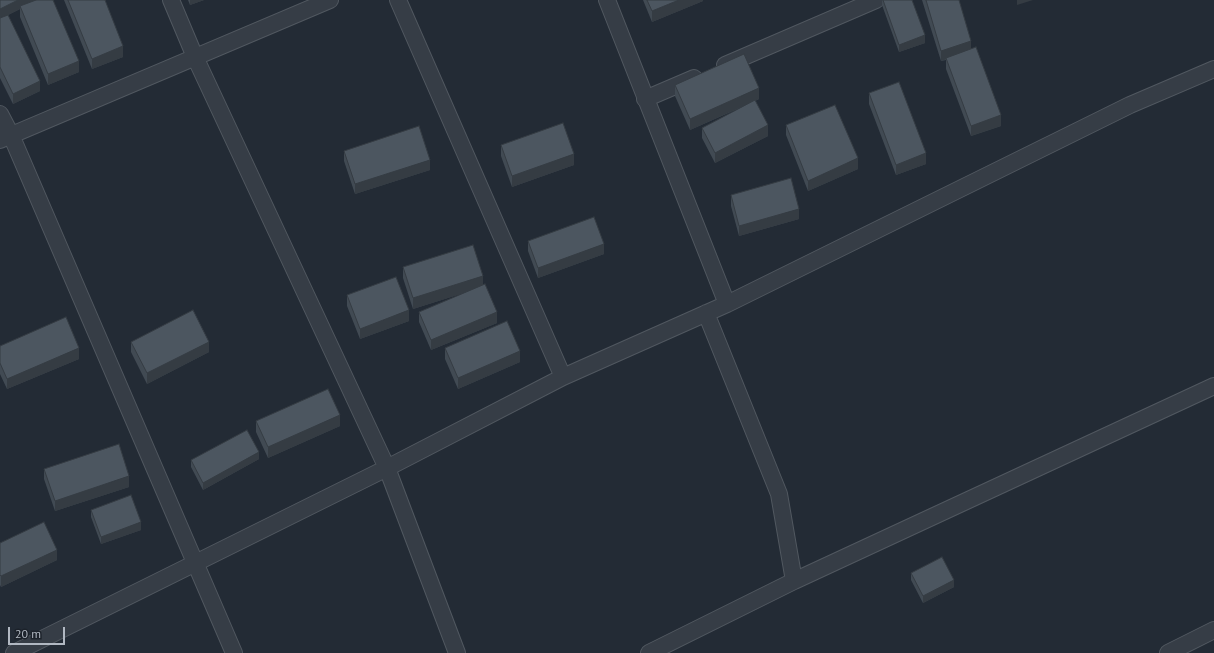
<!DOCTYPE html>
<style>
body{margin:0}
#map{position:relative;width:1214px;height:653px;overflow:hidden;background:#232b35;font-family:"PT Sans",sans-serif}
canvas{display:block}
.scale{position:absolute;left:8px;top:627px;width:57px;height:18px;box-sizing:border-box;border:2px solid #b1b8c2;border-top:0;padding-left:5px;font-size:12px;line-height:14px;white-space:nowrap;color:#b1b8c2;-webkit-text-stroke:3px #1c222a;paint-order:stroke}
</style>
<div id="map">
<canvas width="1214" height="653"></canvas>
<div class="scale">20 m</div>
</div>
<script>
const c = document.querySelector('canvas').getContext('2d');
c.lineJoin = 'round';
const toPath = rows => new Path2D(rows.map(r => 'M' + r).join(''));
function strokePath(path, color, width, dash) { c.strokeStyle = color; c.lineWidth = width; c.lineCap = dash ? 'butt' : 'round'; c.setLineDash(dash || []); c.stroke(path); }
function paint(path, color) { c.fillStyle = color; c.fill(path, 'evenodd'); }
const street = toPath([
 [171,0,195,57,387,468,457,653],
 [398,0,563,377],
 [607,0,727,304],
 [725,65,876,0],
 [645,99,694,78],
 [0,114,11,135,234,653],
 [0,140,330,0],
 [706,313,779,494,794,581],
 [14,653,387,468,563,377,727,304,1130,105,1214,69],
 [649,653,794,581,1214,386],
 [1168,653,1214,630]
]);
const wall = toPath([
 [0,0,53,0,79,72,48,85,20,17,20,9,8,15,40,91,13,104,0,78],
 [64,0,105,0,123,57,92,69],
 [188,0,204,0,190,5],
 [643,0,703,0,703,1,652,22],
 [882,0,912,0,925,43,899,52,882,5],
 [922,0,959,0,971,49,1001,126,971,136,946,69,946,60,941,61],
 [675,85,759,99,755,101,768,136,715,163,702,138,702,128,751,103,690,130,675,96],
 [869,93,926,164,896,175,869,104],
 [786,125,858,169,808,191,786,135],
 [501,145,574,165,512,187,501,156],
 [344,151,430,170,355,194,344,161],
 [731,195,799,219,739,236,731,206],
 [528,241,604,254,538,278,528,251],
 [403,267,483,285,497,323,431,350,419,322,419,312,470,291,413,309,403,278],
 [347,295,409,321,360,339,347,306],
 [131,342,209,352,147,384,131,352],
 [0,346,79,359,7,389,0,374],
 [445,348,520,362,458,389,445,359],
 [256,421,340,426,268,458,256,432],
 [259,459,203,490,191,467,191,460],
 [44,469,129,487,55,511,44,479],
 [91,510,141,530,101,544,91,517],
 [0,543,57,560,1,587,0,585],
 [911,573,954,587,923,603,911,580]
]);
const shadedWall = toPath([
 [18,0,38,0,20,6,20,9,0,19,0,9],
 [190,0,204,0,190,5],
 [679,0,703,0,703,1,652,22,652,11],
 [1017,0,1033,0,1017,5],
 [925,35,925,43,899,52,899,45],
 [971,41,971,51,941,61,941,51],
 [123,46,123,57,92,69,92,59],
 [79,61,79,72,48,85,48,74],
 [40,81,40,91,13,104,13,94],
 [759,88,759,99,690,130,690,119],
 [1001,115,1001,126,971,136,971,126],
 [768,125,768,136,715,163,715,153],
 [926,153,926,164,896,175,896,165],
 [574,154,574,165,512,187,512,176],
 [858,158,858,169,808,191,808,181],
 [430,160,430,170,355,194,355,184],
 [799,209,799,219,739,236,739,226],
 [604,244,604,254,538,278,538,268],
 [483,276,483,287,413,309,413,298],
 [409,310,409,321,360,339,360,329],
 [497,312,497,323,431,350,431,340],
 [209,342,209,352,147,384,147,373],
 [79,348,79,359,7,389,7,379],
 [520,351,520,362,458,389,458,378],
 [340,415,340,426,268,458,268,447],
 [259,452,259,459,203,490,203,483],
 [129,476,129,487,55,511,55,501],
 [141,522,141,530,101,544,101,537],
 [57,550,57,560,1,587,1,576],
 [954,580,954,587,923,603,923,596]
]);
const building = toPath([
 [0,0,18,0,0,9,0,0],
 [36,0,53,0,79,61,48,74,20,6,36,0],
 [68,0,105,0,123,46,92,59,68,0],
 [647,0,679,0,652,11,647,0],
 [883,0,912,0,925,35,899,45,883,0],
 [926,0,959,0,971,41,941,51,926,0],
 [8,15,40,81,13,94,0,67,0,18,8,15],
 [976,47,1001,115,971,126,946,58,976,47],
 [744,54,759,88,690,119,675,85,744,54],
 [899,82,926,153,896,165,869,93,899,82],
 [755,100,768,125,715,153,702,128,755,100],
 [835,105,858,158,808,181,786,125,835,105],
 [563,123,574,154,512,176,501,145,563,123],
 [419,126,430,160,355,184,344,151,419,126],
 [791,178,799,209,739,226,731,195,791,178],
 [594,217,604,244,538,268,528,241,594,217],
 [473,245,483,276,413,298,403,267,473,245],
 [396,277,409,310,360,329,347,295,396,277],
 [485,284,497,312,431,340,419,312,485,284],
 [193,310,209,342,147,373,131,342,193,310],
 [66,317,79,348,7,379,0,363,0,346,66,317],
 [507,321,520,351,458,378,445,348,507,321],
 [328,389,340,415,268,447,256,421,328,389],
 [247,430,259,452,203,483,191,460,247,430],
 [119,444,129,476,55,501,44,469,119,444],
 [131,495,141,522,101,537,91,510,131,495],
 [44,522,57,550,1,576,0,575,0,543,44,522],
 [942,557,954,580,923,596,911,573,942,557]
]);
strokePath(street, '#515860', 18);
strokePath(street, '#363d46', 16);
paint(wall, '#414a53');
paint(shadedWall, '#353c43');
paint(building, '#4c5660');
strokePath(building, '#353c43', 1);
</script>
